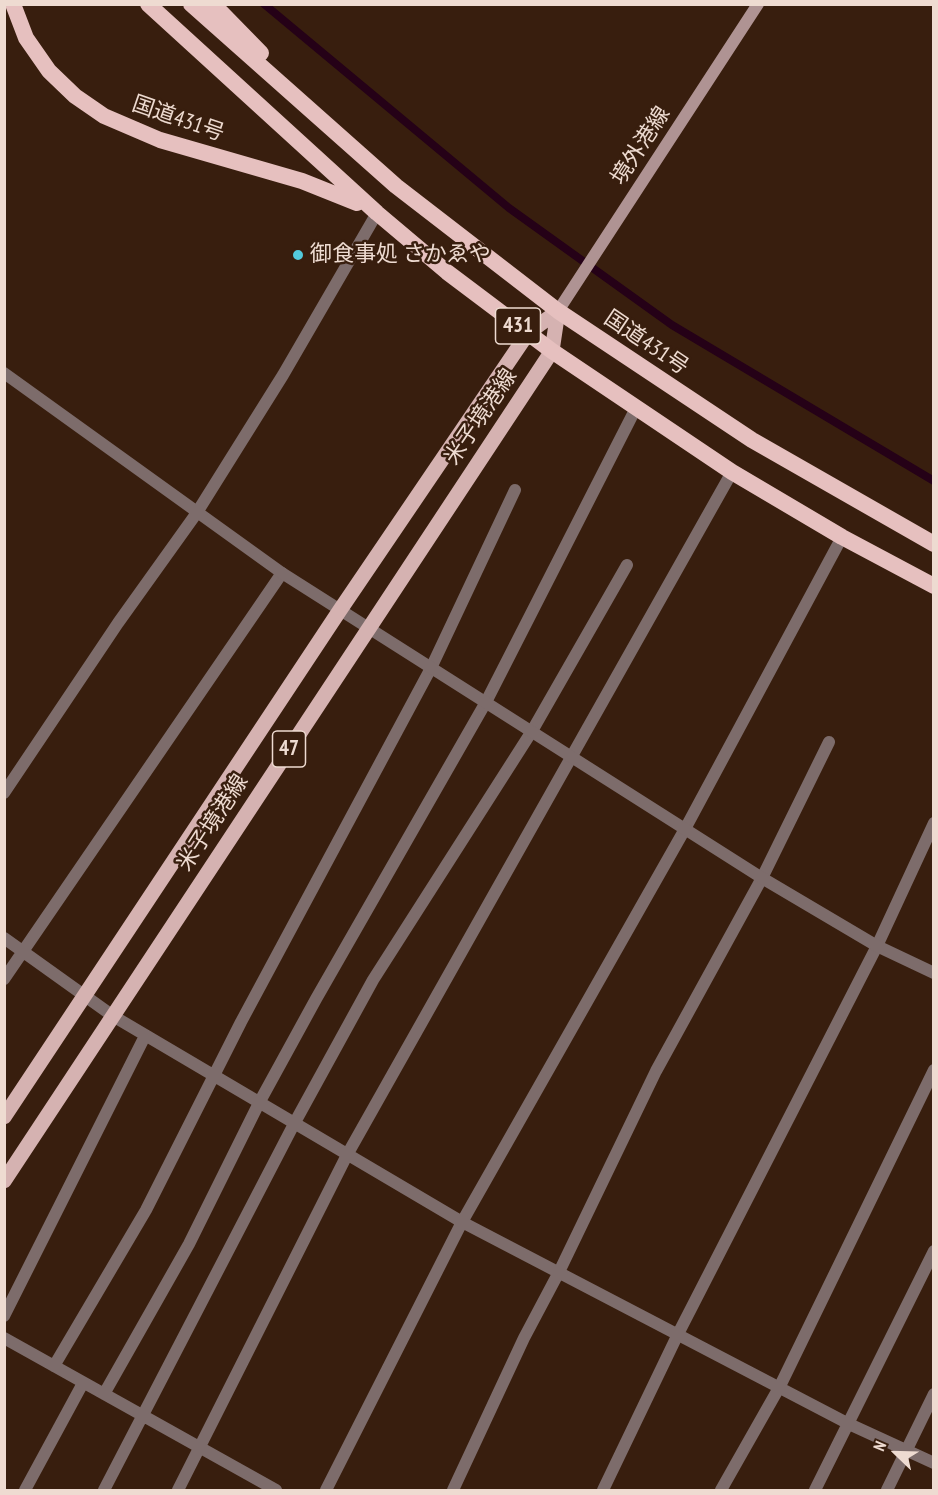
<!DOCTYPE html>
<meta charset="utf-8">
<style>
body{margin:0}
#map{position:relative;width:938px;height:1495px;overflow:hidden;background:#381e0e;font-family:"PT Sans Narrow",sans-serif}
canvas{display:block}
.frame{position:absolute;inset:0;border:6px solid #eedbd1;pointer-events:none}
.north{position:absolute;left:866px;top:1423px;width:60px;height:60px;-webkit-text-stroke:4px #381e0e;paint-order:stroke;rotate:293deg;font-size:16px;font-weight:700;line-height:24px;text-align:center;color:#eedbd1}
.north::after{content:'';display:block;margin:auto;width:21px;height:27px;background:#eedbd1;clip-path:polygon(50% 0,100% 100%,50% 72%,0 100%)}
</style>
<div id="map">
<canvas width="938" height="1495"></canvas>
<div class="frame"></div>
<div class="north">N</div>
</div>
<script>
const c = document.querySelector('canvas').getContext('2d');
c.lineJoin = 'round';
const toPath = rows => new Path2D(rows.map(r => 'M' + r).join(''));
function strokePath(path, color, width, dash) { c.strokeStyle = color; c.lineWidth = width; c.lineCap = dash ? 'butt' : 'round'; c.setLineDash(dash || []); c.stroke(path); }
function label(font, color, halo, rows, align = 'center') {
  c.font = font + ' "PT Sans Narrow","Noto Sans JP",sans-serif'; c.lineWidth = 5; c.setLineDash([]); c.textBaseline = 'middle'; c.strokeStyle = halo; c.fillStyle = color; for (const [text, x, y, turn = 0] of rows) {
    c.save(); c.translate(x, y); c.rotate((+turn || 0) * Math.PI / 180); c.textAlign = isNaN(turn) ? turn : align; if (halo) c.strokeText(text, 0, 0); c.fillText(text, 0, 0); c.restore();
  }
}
const stream = toPath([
 [264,4,509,208,672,325,934,481]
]);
const service = toPath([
 [4,938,113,1016,462,1222,849,1424,934,1463],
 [4,979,282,573],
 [4,1316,145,1036],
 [4,1338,276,1490],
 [54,1366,146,1210,241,1022,431,668,515,490],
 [104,1394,189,1244,259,1103,316,999,486,702,636,408],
 [25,1490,83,1383],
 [104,1490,294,1124,373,980,532,731,627,565],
 [178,1490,347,1155,732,472],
 [326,1490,462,1222,685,829,842,537],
 [453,1490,524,1338,559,1272,656,1071,762,878,829,742],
 [603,1490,678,1334,877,946,934,823],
 [721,1490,780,1386,934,1070],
 [815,1490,934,1251],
 [887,1490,934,1394]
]);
const minor = toPath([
 [4,373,282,573,762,878,877,946,934,973],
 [4,793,118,623,196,514,283,375,377,213]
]);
const secondary = toPath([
 [558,311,758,4]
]);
const primary = toPath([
 [4,1117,340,610,528,333,558,311],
 [4,1181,552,351,558,311]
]);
const trunk = toPath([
 [13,4,26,38,49,71,75,96,104,116,160,140,302,181,357,203],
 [148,4,377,213,447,272,552,351,732,472,842,537,934,586],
 [191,4,396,186,558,311,752,440,934,544],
 [213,4,261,53]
]);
const markers = [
 [298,255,6,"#53cadc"]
];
const shields = [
 [518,326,45],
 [289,749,33]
];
const shieldNames = [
 ["431",518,326],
 ["47",289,749]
];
const streetNames = [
 ["国道431号",178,119,19],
 ["境外港線",641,146,-57],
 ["国道431号",646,343,34],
 ["米子境港線",481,417,-56],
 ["米子境港線",213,823,-57]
];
const poiNames = [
 ["御食事処 さかゑや",310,255]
];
strokePath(stream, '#250117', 8);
strokePath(service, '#7d6c6b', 12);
strokePath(minor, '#7d6c6b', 12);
strokePath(secondary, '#af9393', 12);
strokePath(primary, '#d5b2b1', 15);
strokePath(trunk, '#e6c0bf', 16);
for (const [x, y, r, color] of markers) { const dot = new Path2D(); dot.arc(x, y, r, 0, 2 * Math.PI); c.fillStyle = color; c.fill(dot); strokePath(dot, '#381e0e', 2); }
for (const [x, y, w] of shields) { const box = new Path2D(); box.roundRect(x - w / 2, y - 18, w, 36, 4.5); c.fillStyle = '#381e0e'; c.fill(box); strokePath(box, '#eedbd1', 1.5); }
label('bold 21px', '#eedbd1', null, shieldNames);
label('22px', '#eedbd1', '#381e0e', streetNames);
label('22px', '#eedbd1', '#381e0e', poiNames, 'left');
</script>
